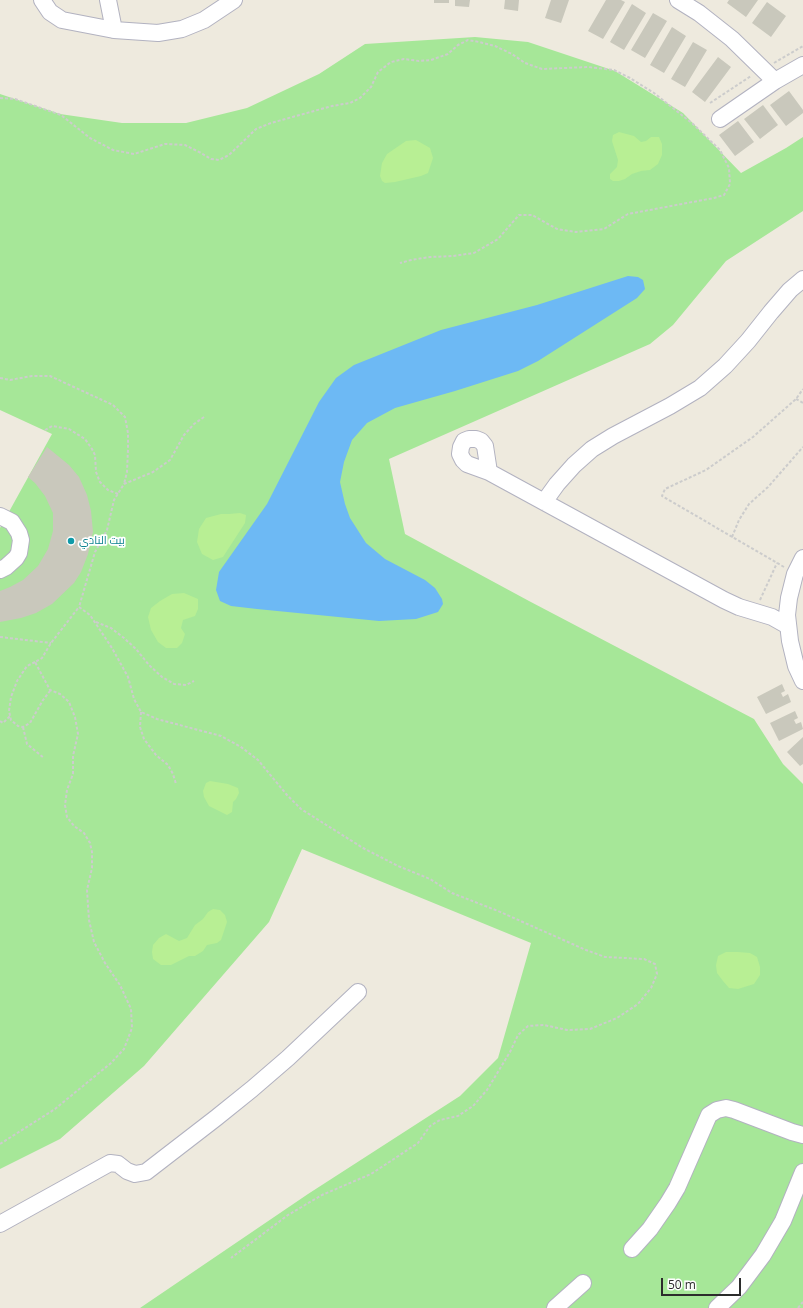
<!DOCTYPE html>
<meta charset="utf-8">
<style>
body{margin:0}
#map{position:relative;width:803px;height:1308px;overflow:hidden;background:#eeeade;font-family:"Open Sans",sans-serif}
canvas{display:block}
.scale{position:absolute;left:661px;top:1278px;width:80px;height:18px;box-sizing:border-box;border:2px solid #2c2c2c;border-top:0;padding-left:5px;font-size:12px;line-height:14px;white-space:nowrap;color:#2c2c2c;-webkit-text-stroke:3px #fff;paint-order:stroke}
</style>
<div id="map">
<canvas width="803" height="1308"></canvas>
<div class="scale">50 m</div>
</div>
<script>
const c = document.querySelector('canvas').getContext('2d');
c.lineJoin = 'round';
function paint(path, color) { c.fillStyle = color; c.fill(path, 'evenodd'); }
const toPath = rows => new Path2D(rows.map(r => 'M' + r).join(''));
function strokePath(path, color, width, dash) { c.strokeStyle = color; c.lineWidth = width; c.lineCap = dash ? 'butt' : 'round'; c.setLineDash(dash || []); c.stroke(path); }
function label(font, color, halo, rows, align = 'center') {
  c.font = font + ' "Open Sans",Cairo,sans-serif'; c.lineWidth = 3.5; c.setLineDash([]); c.textBaseline = 'middle'; c.strokeStyle = halo; c.fillStyle = color; for (const [text, x, y, turn = 0] of rows) {
    c.save(); c.translate(x, y); c.rotate((+turn || 0) * Math.PI / 180); c.textAlign = isNaN(turn) ? turn : align; if (halo) c.strokeText(text, 0, 0); c.fillText(text, 0, 0); c.restore();
  }
}
const green = toPath([
 [475,37,528,42,615,71,683,113,741,173,786,148,803,137,803,211,726,261,673,325,650,344,389,459,405,534,529,601,754,719,783,764,803,784,803,1308,140,1308,308,1194,460,1096,498,1058,531,943,302,849,269,922,144,1066,60,1139,0,1169,0,528,52,434,0,410,0,94,60,114,122,123,186,123,247,108,319,74,365,44]
]);
const pitch = toPath([
 [619,132,634,136,641,142,646,141,651,137,659,137,662,144,662,155,658,164,650,170,641,171,632,174,625,179,619,181,613,181,610,179,610,174,617,167,618,160,612,141,613,135],
 [416,140,430,148,433,158,428,173,421,176,395,182,385,183,382,181,380,176,382,163,387,154,406,141],
 [240,513,246,515,245,523,223,557,213,560,202,554,197,542,199,529,206,518,221,514,229,514],
 [184,593,198,599,198,609,195,616,183,620,181,628,185,634,182,643,177,648,166,648,158,642,151,630,148,617,151,608,160,601,172,594],
 [210,781,228,784,238,788,239,793,236,799,233,802,232,812,227,815,209,806,204,797,203,791,206,783],
 [213,909,220,910,225,915,227,922,221,940,217,943,207,945,203,951,195,956,189,956,171,965,161,965,153,959,152,952,153,945,159,938,166,934,179,941,187,938,195,925,203,919,208,912],
 [726,952,738,952,750,953,757,957,760,967,760,975,754,984,738,989,729,988,723,981,717,973,716,965,718,956]
]);
const water = toPath([
 [628,276,638,277,643,280,645,289,637,298,538,361,518,371,455,391,395,408,367,423,352,440,344,462,340,482,345,504,350,518,366,543,385,559,425,580,435,588,442,599,443,604,438,612,416,619,379,621,257,609,231,606,220,601,216,590,219,572,267,504,319,402,336,378,354,365,441,330,537,305]
]);
const building = toPath([
 [434,0,449,0,449,3,434,3],
 [455,0,470,0,469,7,455,6],
 [505,0,519,0,518,11,504,9],
 [551,0,569,0,561,23,545,18],
 [606,0,621,0,625,2,603,39,588,31],
 [729,0,758,0,746,17,727,3],
 [767,2,786,16,771,37,752,23],
 [632,4,646,13,624,50,610,42],
 [653,13,667,21,645,58,631,50],
 [672,27,686,36,664,73,650,65],
 [693,42,707,50,685,87,671,79],
 [718,57,731,67,705,102,692,92],
 [789,91,803,110,803,113,786,126,770,105],
 [763,105,778,125,760,139,744,119],
 [738,121,754,142,735,156,719,135],
 [47,447,69,465,79,477,87,495,91,511,93,532,88,554,81,572,74,583,52,604,36,613,21,618,0,622,0,591,10,587,23,580,38,566,48,549,53,531,53,513,45,496,35,483,28,477],
 [782,684,785,691,781,693,783,697,788,694,791,702,766,714,757,697],
 [795,711,798,718,794,720,796,724,801,722,803,729,779,741,770,723],
 [803,737,803,764,800,766,787,752]
]);
const path = toPath([
 [774,63,803,46],
 [0,98,15,99,61,115,90,138,113,150,134,154,165,144,185,145,201,153,211,159,219,160,229,155,256,129,271,123,332,106,350,103,360,98,371,87,378,72,391,62,404,59,419,61,431,60,448,54,458,45,468,40,479,42,495,46,512,54,525,63,542,69,588,67,614,70,630,78,654,93,693,124,720,150,729,168,730,184,724,195,714,198,628,214,604,229,576,232,557,229,532,215,519,215,498,239,474,253,453,256,430,257,411,260,400,263],
 [710,103,751,76],
 [0,378,10,380,32,376,50,376,113,405,125,417,128,433,128,449,127,472,124,484],
 [796,399,803,403],
 [204,417,194,424,184,435,170,460,153,472,124,484,114,500,107,530,95,552,79,607,90,615,112,648,128,677,134,699,141,712,157,719,221,736,241,747,258,760,287,795,301,809,363,848,398,866,430,879,452,893,498,911,586,950,605,957,644,959,655,964,657,974,651,988,638,1004,617,1018,590,1029,567,1030,544,1025,528,1026,518,1035,510,1052,487,1090,473,1106,458,1116,440,1120,430,1126,418,1143,371,1174,322,1195,288,1215,231,1258],
 [45,430,52,426,69,429,85,439,92,449,95,455,96,472,100,482,108,490,118,494],
 [732,537,739,520,749,504,768,487,803,447],
 [784,567,662,496,665,489,706,470,753,437,796,399,803,389],
 [760,600,777,563],
 [96,622,111,628,124,638,136,649,149,665,162,677,174,684,186,685,194,681],
 [0,637,51,643],
 [35,662,27,666,17,681,11,697,9,711,11,720,18,726,23,727,30,723,43,700,50,691],
 [141,712,140,727,144,739,156,755,168,765,173,774,176,784],
 [0,721,3,723,10,716],
 [23,727,27,744,44,758],
 [0,1144,55,1109,111,1063,124,1049,132,1028,131,1009,120,985,105,963,94,942,89,920,87,890,92,868,92,852,90,843,84,833,74,826,67,817,65,805,67,790,73,774,73,756,78,734,75,717,69,702,60,694,50,690,35,662,42,658,51,643,79,607],
 [798,1308,803,1302]
]);
const minor = toPath([
 [42,0,50,12,62,20,114,30,158,33,182,29,204,20,234,0],
 [108,0,114,30],
 [678,0,699,13,732,39,775,81],
 [720,119,775,81,803,65],
 [469,439,476,439,481,441,485,446,489,472,467,464,463,460,460,454,461,447,464,441,469,439],
 [489,472,724,600,739,607,772,617,788,626],
 [544,502,557,484,574,465,592,449,613,436,670,406,700,388,725,366,748,341,771,312,790,290,803,279],
 [0,516,12,522,19,533,21,540,19,553,16,558,6,567,0,570],
 [803,558,795,574,789,598,787,615,790,641,796,666,803,681],
 [0,1224,110,1163,118,1164,127,1171,135,1174,146,1172,216,1118,252,1089,288,1058,358,992],
 [632,1249,650,1229,668,1203,677,1188,709,1115,717,1110,726,1108,734,1110,792,1132,803,1135],
 [555,1308,583,1283],
 [717,1308,739,1287,763,1255,783,1221,803,1172]
]);
const markers = [
 [71,541,4,"#0f9aa8"]
];
const cultureNames = [
 ["بيت النادي",79,541]
];
paint(green, '#a6e798');
paint(pitch, '#b8ef94');
paint(water, '#6db9f4');
paint(building, '#c9c8bc');
strokePath(minor, '#b2b2c0', 18);
strokePath(path, '#ccc', 2, [3, 2]);
strokePath(minor, '#fff', 16);
for (const [x, y, r, color] of markers) { const dot = new Path2D(); dot.arc(x, y, r, 0, 2 * Math.PI); c.fillStyle = color; c.fill(dot); strokePath(dot, '#fff', 1.5); }
label('11px', '#0d838f', '#fff', cultureNames, 'left');
</script>
